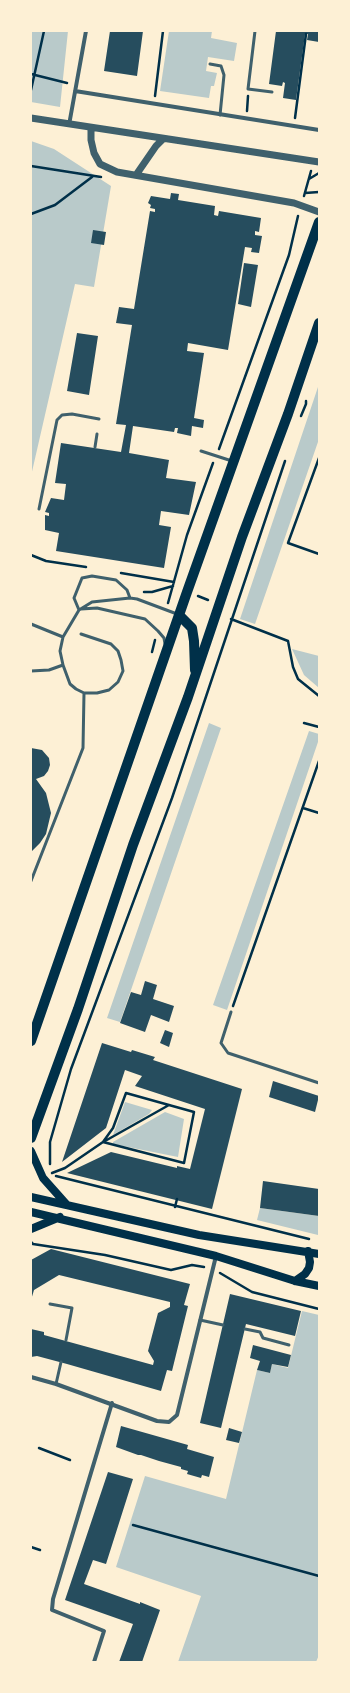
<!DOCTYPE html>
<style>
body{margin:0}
#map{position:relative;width:350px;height:1693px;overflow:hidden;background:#fdf0d5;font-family:Signika,sans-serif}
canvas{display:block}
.frame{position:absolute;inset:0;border:32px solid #fdf0d5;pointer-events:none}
</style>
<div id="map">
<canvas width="350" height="1693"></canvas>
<div class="frame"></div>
</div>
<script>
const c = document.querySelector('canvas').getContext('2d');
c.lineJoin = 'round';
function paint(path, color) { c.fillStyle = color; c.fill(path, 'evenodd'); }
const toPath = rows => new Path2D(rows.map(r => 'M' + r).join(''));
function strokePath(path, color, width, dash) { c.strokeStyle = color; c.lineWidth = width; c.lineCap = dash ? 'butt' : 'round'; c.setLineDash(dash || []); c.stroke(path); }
const green = toPath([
 [31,31,68,31,60,107,31,102],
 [169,31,212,31,211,38,237,43,234,61,208,57,206,71,217,73,214,86,211,86,209,98,160,91],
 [31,141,54,149,111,186,94,287,75,284,31,476],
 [319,384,319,439,255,624,240,619],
 [292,649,319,656,319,688,304,675],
 [209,723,221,728,120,1022,107,1018],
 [309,731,319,734,319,739,227,1010,213,1005],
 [125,1102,152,1110,149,1114,113,1135],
 [165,1112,184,1119,178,1157,113,1144,113,1142],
 [260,1208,319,1216,319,1234,318,1235,257,1220],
 [302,1311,319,1315,319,1655,316,1662,178,1662,201,1596,116,1567,145,1476,226,1499,257,1370,270,1373,272,1364,288,1368]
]);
const building = toPath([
 [110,31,143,31,137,76,104,71],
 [276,31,319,31,319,42,307,40,308,34,305,34,296,100,283,98,285,83,283,82,282,86,269,84],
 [171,193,179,194,178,200,215,206,214,215,218,216,219,211,261,218,259,232,255,231,255,235,262,236,259,253,251,252,252,248,245,247,228,350,188,343,187,351,204,353,194,418,204,420,203,428,192,426,191,436,177,433,178,428,175,428,174,432,133,426,129,453,169,460,166,478,196,482,189,515,161,511,159,525,171,527,164,568,56,551,59,533,45,530,45,515,49,516,49,513,45,512,51,498,64,500,66,484,55,483,61,443,121,452,126,425,116,424,132,325,116,323,119,307,134,309,150,211,155,212,155,209,150,208,151,205,148,203,151,196,170,199],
 [93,230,106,232,104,245,91,243],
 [244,263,258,265,251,307,238,304],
 [77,333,98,336,89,395,67,391],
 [31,748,42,750,49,758,50,765,48,771,44,776,36,779,46,793,51,813,46,834,40,843,31,852],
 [145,981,157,985,153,999,174,1006,169,1022,151,1015,145,1032,120,1023,131,992,141,995],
 [165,1030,173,1033,169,1047,160,1043],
 [102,1043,131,1052,132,1050,155,1057,153,1060,242,1089,212,1209,67,1173,111,1152,177,1168,177,1166,190,1169,205,1109,135,1086,142,1076,125,1070,106,1128,62,1162],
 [273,1081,319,1096,315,1112,269,1097],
 [263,1181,319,1189,319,1216,260,1208],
 [51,1249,190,1284,184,1305,188,1306,172,1371,167,1370,161,1391,67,1364,37,1356,31,1357,31,1329,44,1332,44,1335,153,1365,154,1361,148,1351,158,1313,170,1307,170,1302,59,1275,34,1290,31,1300,31,1260],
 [230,1294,301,1311,295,1336,246,1324,221,1428,200,1423],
 [253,1345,291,1355,288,1367,272,1364,270,1373,257,1370,260,1361,250,1358],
 [121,1426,188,1445,187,1449,214,1457,209,1477,202,1475,201,1478,187,1474,188,1471,181,1469,181,1467,159,1461,141,1455,138,1455,116,1447],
 [229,1428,242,1432,239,1443,226,1440],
 [108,1472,133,1479,106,1564,93,1560,84,1584,140,1604,140,1602,160,1610,142,1662,119,1662,133,1624,65,1600]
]);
const path = toPath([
 [31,74,67,83],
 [31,90,44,31],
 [155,96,163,31],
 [247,111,248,96],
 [295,118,306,34],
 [31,166,101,177],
 [309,179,319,173],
 [305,193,319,192],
 [304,196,311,171],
 [31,214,55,205,92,177],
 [301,416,306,404,306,401],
 [219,449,289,255,298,216],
 [319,458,288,543,319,554],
 [31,555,46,561,86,567],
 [121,573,174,582],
 [144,592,152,592,173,586],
 [198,596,208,600],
 [168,603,187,535,213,463],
 [231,619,288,641,293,667,298,679,319,696],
 [152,652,155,640],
 [304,723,319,727],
 [303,808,319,813],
 [233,1006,319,761],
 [105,1141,169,1105],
 [50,1164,50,1142,71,1069,172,798,285,461],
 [52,1173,65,1168,103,1142,113,1128,126,1093,194,1112,184,1163,103,1142],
 [56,1176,309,1239],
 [175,1207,177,1199],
 [31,1242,33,1244,105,1255,171,1270,192,1265,204,1267],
 [220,1273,252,1292,319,1309],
 [39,1448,70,1460],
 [133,1525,319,1576],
 [31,1547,40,1550]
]);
const service = toPath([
 [255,31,248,89,272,92],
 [210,64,221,66,224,75,220,115],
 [95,447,97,434],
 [201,451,232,461],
 [39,509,57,420,62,415,72,414,99,419],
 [81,609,97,608,145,619,158,631,164,638,165,644],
 [79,610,74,598,82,578,92,576,116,580,127,590,130,598],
 [31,624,63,637],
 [81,634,111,644,118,651,121,660,123,671,118,682,109,690,97,693,84,693,76,689,70,684,63,665,60,651,63,637,79,610,92,602,130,598,137,599,177,614],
 [31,671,49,670,63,665],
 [31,881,83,748,84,693],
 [231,1012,221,1043,228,1053,319,1083],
 [50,1304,72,1308,66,1340],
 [200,1320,223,1325],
 [245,1329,260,1332,263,1338,289,1345],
 [56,1384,61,1362]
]);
const minor = toPath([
 [75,91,319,130],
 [69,125,86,31],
 [31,1377,56,1384,157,1421,169,1422,177,1415,216,1256],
 [94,1662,104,1631,52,1610,53,1599,112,1403]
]);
const tertiary = toPath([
 [31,118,319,162],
 [91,129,91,140,94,153,100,164,117,172,294,203,319,212],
 [136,175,156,146,163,139]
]);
const secondary = toPath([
 [31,1151,43,1178,67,1205],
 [31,1197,199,1235,319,1254],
 [31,1212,216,1256,295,1281,319,1286],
 [31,1229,60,1217],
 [295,1281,305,1274,309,1268,310,1262,308,1251]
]);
const primary = toPath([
 [179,615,192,628,194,641,195,670],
 [31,1041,187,592,319,222],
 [31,1138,78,1009,133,845,188,697,242,537,288,414,319,323]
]);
paint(green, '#b9caca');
paint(building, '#264d5e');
strokePath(path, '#003049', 2.5);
strokePath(service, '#3f606c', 3);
strokePath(minor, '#3f606c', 4);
strokePath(tertiary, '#3f606c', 7);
strokePath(secondary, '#003049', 8);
strokePath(primary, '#003049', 10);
</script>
